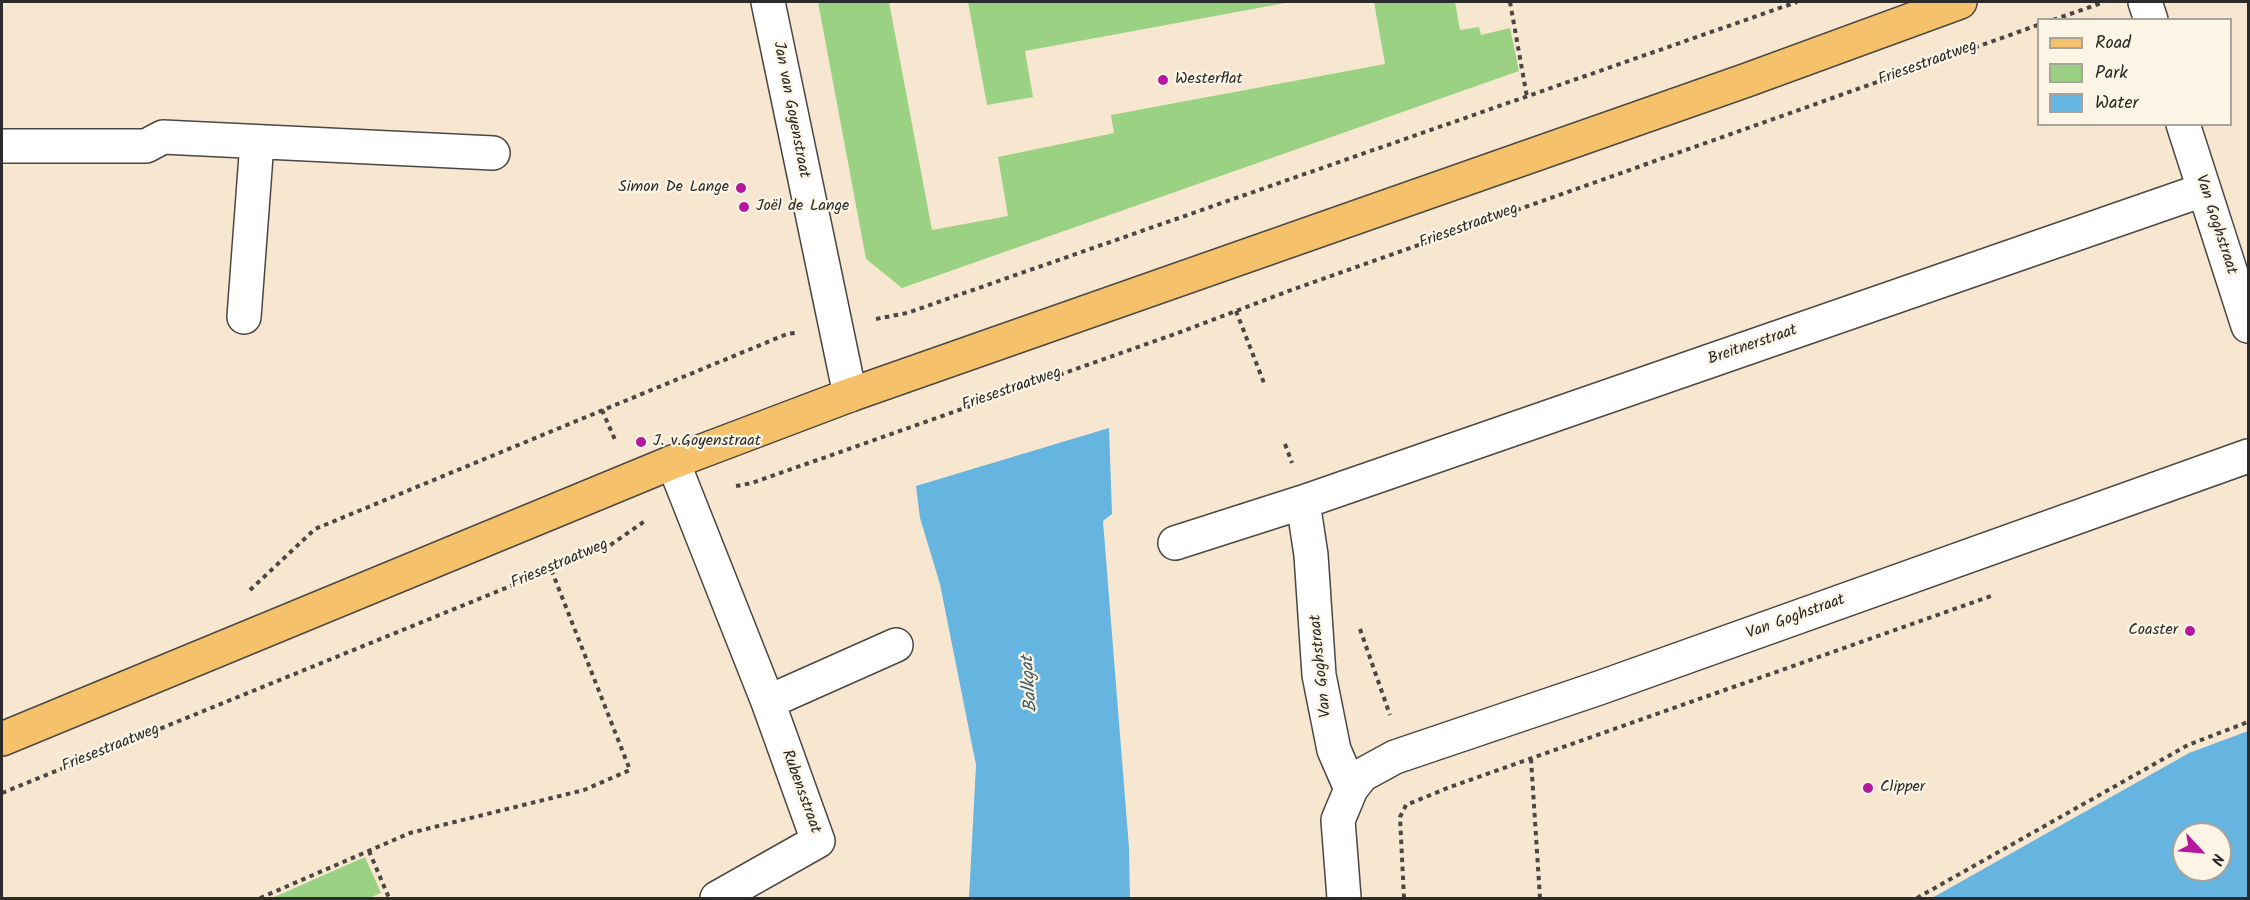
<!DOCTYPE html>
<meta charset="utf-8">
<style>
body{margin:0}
#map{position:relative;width:2250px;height:900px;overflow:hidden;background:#f8e7d0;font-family:Kalam,sans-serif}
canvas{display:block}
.frame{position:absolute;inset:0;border:3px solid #2b2b2b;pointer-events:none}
.legend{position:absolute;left:2037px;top:18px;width:195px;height:108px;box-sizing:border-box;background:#fcf5e5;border:2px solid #a8a49b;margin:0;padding:8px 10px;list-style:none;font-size:18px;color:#2b2b2b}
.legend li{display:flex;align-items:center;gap:12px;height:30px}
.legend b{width:30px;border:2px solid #a8a49b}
.north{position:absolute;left:2172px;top:822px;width:60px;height:60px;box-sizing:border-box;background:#fcf5e5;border:2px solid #a8a49b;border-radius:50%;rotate:116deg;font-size:16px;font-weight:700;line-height:24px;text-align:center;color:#2b2b2b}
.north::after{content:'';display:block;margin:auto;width:21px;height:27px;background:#b5179e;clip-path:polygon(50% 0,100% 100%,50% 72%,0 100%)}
</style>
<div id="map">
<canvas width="2250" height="900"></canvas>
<div class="frame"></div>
<ul class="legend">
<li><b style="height:8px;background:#f5c16b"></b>Road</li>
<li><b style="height:16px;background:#9bd182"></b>Park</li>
<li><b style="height:16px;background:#65b5e0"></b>Water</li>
</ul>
<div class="north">N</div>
</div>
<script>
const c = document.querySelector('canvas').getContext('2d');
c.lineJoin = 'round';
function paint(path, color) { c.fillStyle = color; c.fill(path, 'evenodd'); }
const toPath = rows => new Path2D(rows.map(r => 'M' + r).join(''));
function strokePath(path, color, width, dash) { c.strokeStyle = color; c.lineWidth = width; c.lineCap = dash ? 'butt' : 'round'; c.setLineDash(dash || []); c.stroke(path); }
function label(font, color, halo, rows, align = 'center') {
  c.font = font + ' Kalam,sans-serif'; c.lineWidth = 4.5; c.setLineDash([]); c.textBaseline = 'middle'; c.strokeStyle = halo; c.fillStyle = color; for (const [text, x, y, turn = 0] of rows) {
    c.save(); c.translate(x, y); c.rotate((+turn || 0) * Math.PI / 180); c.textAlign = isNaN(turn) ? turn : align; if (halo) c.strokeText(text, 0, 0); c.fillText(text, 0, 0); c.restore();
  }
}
const green = toPath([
 [818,2,889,2,932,230,1008,216,998,157,1114,133,1111,115,1385,64,1374,2,1455,2,1460,30,1479,27,1481,35,1510,28,1519,71,902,288,866,259],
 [968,2,1291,2,1025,51,1033,97,987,105],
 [365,857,381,893,369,898,272,898]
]);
const water = toPath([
 [1109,428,1112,514,1103,521,1129,848,1130,898,969,898,976,765,940,584,920,518,916,486],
 [2248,731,2248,898,1932,898,2189,753],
 [2184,834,2220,834,2220,870,2184,870]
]);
const path = toPath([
 [1510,2,1527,97],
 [2053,20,2104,2],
 [1236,311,1264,383],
 [876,319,907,313,1797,2],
 [602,410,616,442],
 [1285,444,1292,463],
 [736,486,752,483,1178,333,1286,292,2038,25],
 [250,590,315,529,787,334,795,333],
 [1360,629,1390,715],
 [1531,759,1540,898],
 [2,793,609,546,645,521],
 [369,851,389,898],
 [260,898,410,833,584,790,630,770,551,569],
 [1404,898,1400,817,1406,805,1450,787,1994,595],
 [1917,898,2188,745,2248,722]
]);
const minor = toPath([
 [768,2,850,395],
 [2145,2,2151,20],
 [2183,124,2248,326],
 [2,146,146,146,163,137,493,153],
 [244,317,257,142],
 [673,462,768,702,818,841,717,898],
 [1303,502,1311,555,1319,675,1334,750,1351,789,1338,820,1344,898],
 [1175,543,1303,502,2203,190],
 [768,702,896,645],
 [1351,789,1362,775,1395,757,1599,688,2248,456]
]);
const major = toPath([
 [2,739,673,462,850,395,1747,80,1960,2]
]);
const markers = [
 [1163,80,6,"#b5179e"],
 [741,188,6,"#b5179e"],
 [744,207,6,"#b5179e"],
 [641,442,6,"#b5179e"],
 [2190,631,6,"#b5179e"],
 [1868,788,6,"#b5179e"]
];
const streetNames = [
 ["Friesestraatweg",1928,64,-20],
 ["Jan van Goyenstraat",790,110,79],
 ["Van Goghstraat",2215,225,72],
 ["Friesestraatweg",1469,227,-20],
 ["Breitnerstraat",1753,346,-19],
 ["Friesestraatweg",1012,390,-19],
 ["Friesestraatweg",560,565,-23],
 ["Van Goghstraat",1796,618,-20],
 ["Van Goghstraat",1322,666,-96],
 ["Friesestraatweg",111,749,-22],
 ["Rubensstraat",800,792,70]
];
const poiNames = [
 ["Westerflat",1175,80],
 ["Simon De Lange",729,188,"right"],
 ["Joël de Lange",756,207],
 ["J. v.Goyenstraat",653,442],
 ["Coaster",2178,631,"right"],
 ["Clipper",1880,788]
];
const waterNames = [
 ["Balkgat",1031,684,-94]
];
paint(green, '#9bd182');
paint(water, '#65b5e0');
strokePath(minor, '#4a4744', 36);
strokePath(major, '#4a4744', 36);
strokePath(path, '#4a4744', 4, [4.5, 4.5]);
strokePath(minor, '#fff', 33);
strokePath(major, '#f5c16b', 33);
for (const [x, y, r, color] of markers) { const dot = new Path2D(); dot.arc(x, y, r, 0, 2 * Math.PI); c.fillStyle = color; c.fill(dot); strokePath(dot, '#fcf5e5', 2); }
label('16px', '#2b2b2b', '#fcf5e5', streetNames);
label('16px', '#2b2b2b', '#fcf5e5', poiNames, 'left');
label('italic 18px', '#3f5b6a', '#fcf5e5', waterNames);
</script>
